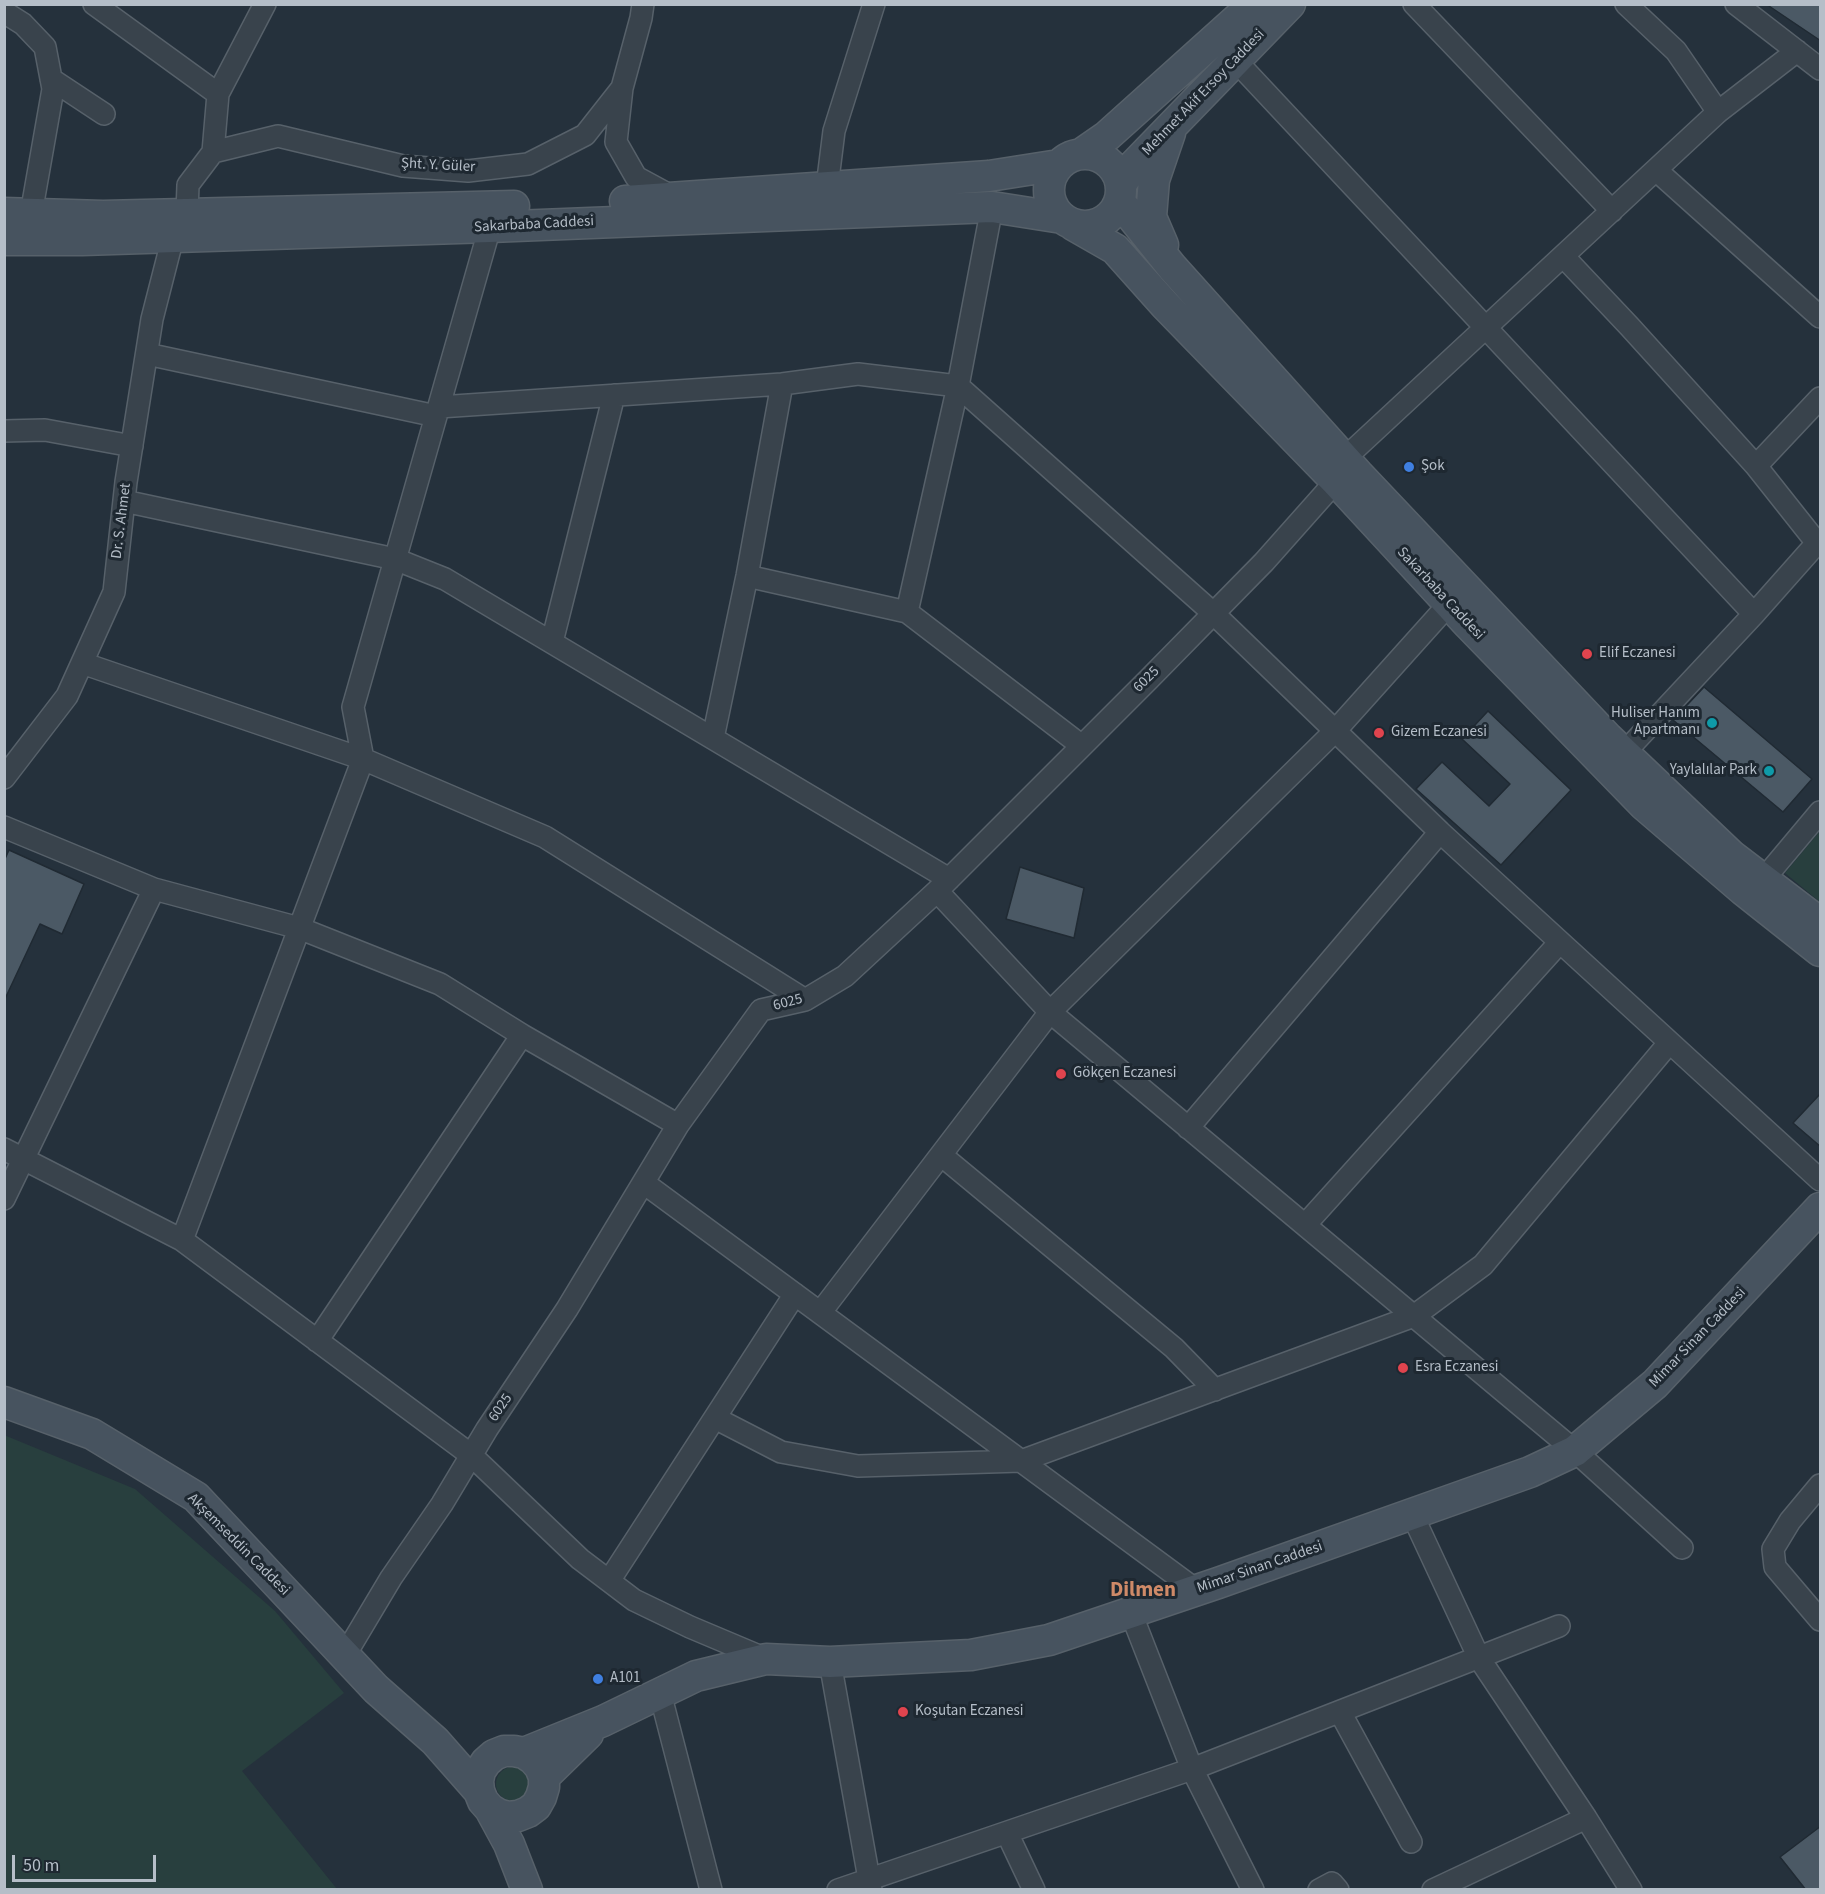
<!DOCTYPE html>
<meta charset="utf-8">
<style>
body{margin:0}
#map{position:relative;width:1825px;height:1894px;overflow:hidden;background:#25313c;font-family:"Source Sans 3",sans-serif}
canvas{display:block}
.frame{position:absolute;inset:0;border:6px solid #b5bec8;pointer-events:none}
.scale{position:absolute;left:12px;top:1855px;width:144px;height:27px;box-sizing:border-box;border:3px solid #b5bec8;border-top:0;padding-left:8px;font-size:18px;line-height:21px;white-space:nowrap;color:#b5bec8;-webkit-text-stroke:4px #1e2831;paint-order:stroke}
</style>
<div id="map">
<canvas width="1825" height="1894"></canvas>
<div class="frame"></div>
<div class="scale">50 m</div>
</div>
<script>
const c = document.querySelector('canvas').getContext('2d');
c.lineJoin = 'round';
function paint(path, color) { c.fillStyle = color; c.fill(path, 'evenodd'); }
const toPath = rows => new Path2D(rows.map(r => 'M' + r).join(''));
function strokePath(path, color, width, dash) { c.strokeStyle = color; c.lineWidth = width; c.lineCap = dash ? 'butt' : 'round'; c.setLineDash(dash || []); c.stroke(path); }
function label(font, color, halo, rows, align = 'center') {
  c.font = font + ' "Source Sans 3",sans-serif'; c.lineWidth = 6; c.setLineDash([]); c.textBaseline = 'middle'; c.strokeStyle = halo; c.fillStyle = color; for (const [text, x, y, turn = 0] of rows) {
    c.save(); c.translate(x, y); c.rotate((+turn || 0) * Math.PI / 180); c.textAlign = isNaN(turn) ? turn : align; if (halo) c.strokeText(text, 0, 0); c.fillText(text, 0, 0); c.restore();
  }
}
const green = toPath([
 [1820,831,1820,902,1785,873],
 [4,1435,135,1489,275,1611,344,1693,242,1771,337,1889,5,1889],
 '496 1784a17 17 0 1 1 34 0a17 17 0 1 1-34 0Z'
]);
const building = toPath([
 [1766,4,1821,4,1821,41,1766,4],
 [1704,687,1812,779,1783,812,1673,720,1704,687],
 [1488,711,1571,790,1501,865,1416,789,1442,762,1489,806,1510,784,1462,739,1488,711],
 [9,850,84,884,62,934,40,924,4,1001,4,861,9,850],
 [1020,867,1084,888,1074,938,1006,919,1020,867],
 [1821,1093,1821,1147,1793,1123,1821,1093],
 [1821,1826,1821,1890,1806,1890,1780,1857,1821,1826]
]);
const street = toPath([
 [94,4,218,94],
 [1414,4,1612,211],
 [1626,4,1676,51,1718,112],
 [1736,4,1820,69],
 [4,12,23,24,45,47,53,89,31,214],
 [1235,60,1754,614],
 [51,79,104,114],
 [622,88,616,142,636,177,673,197],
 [213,152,218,94,265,4],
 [1656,170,1820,317],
 [827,187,834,131,874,4],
 [187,213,188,185,213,152,278,136,403,166,468,171,528,164,585,135,622,88,641,18,643,4],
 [1563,256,1630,327,1756,466,1817,543,1754,614,1624,753],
 [147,354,436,416],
 [439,407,782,384,858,374,958,386,1213,613,1440,832,1820,1180],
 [4,431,45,430,132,446],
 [1344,459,1718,112,1797,51],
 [1756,466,1820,398],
 [124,501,395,559,445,579,949,879],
 [747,576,907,612,1082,746],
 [907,612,958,386,992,207],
 [552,642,614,395],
 [82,663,363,759,545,837,805,1000],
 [713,738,747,576,782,384],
 [4,778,67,696,114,592,126,482,152,319,173,237],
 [4,827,154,889,299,928,440,984,522,1035,678,1125],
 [1763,880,1820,812],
 [937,891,1050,1012,1575,1451,1682,1548],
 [1188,1128,1440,832],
 [4,1149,182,1240,471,1455,580,1559,634,1600,690,1627,766,1659],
 [941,1155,1174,1348,1215,1390],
 [644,1183,1196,1590],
 [4,1199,154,889],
 [1305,1225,1560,942],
 [182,1240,363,759,353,707,490,227],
 [820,1313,1050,1012,1335,731,1449,604],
 [317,1341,522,1035],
 [715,1418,781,1452,858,1466,1021,1461,1414,1316,1483,1265,1669,1043],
 [1820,1485,1790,1521,1773,1549,1775,1567,1820,1620],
 [1412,1514,1479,1658,1586,1818,1631,1890],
 [609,1581,795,1294],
 [1131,1613,1192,1769,1253,1890],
 [345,1655,391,1578,442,1504,487,1429,567,1309,678,1125,761,1010,805,1000,845,976,937,891,1149,679,1264,562,1336,481],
 [830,1662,871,1890],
 [660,1693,711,1890],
 [1340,1712,1411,1842],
 [1007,1833,1034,1890],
 [838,1890,1192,1769,1559,1626],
 [1319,1890,1332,1883,1338,1890],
 [1433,1890,1586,1818]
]);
const secondary = toPath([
 '1049 190a36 36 0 1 1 72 0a36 36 0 1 1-72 0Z',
 [1081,154,1107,136,1254,4],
 [1122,183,1134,165,1290,4],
 [625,201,989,176,1059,165],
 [1120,202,1172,267,1358,474,1608,738,1732,856,1820,923],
 [4,213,103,216,514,206],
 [1073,225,1115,249,1165,305,1336,481,1468,624,1644,805,1743,890,1820,951],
 [4,240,82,240,490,227,992,207,1062,218],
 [1163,245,1151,217,1154,180,1170,133],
 [4,1402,92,1434,196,1497,376,1689,435,1741,479,1791],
 [524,1753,603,1721,696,1676,766,1659,830,1662,971,1655,1049,1640,1218,1583,1530,1472,1575,1451,1655,1384,1820,1208],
 [544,1777,540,1767,533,1759,524,1753,514,1751,504,1751,494,1755,486,1762,480,1771,478,1781,479,1791,483,1801,490,1809,498,1814,508,1817,518,1816,528,1812,536,1806,541,1797,544,1787,544,1777,588,1734],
 [490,1809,509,1844,527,1890]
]);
const markers = [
 [1409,467,6,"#3f7fe0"],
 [1587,654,6,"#e0444e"],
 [1712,723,6,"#0f9aa8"],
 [1379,733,6,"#e0444e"],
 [1769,771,6,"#0f9aa8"],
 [1061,1074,6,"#e0444e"],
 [1403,1368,6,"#e0444e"],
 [598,1679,6,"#3f7fe0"],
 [903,1712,6,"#e0444e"]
];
const streetNames = [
 ["Mehmet Akif Ersoy Caddesi",1204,93,-46],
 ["Şht. Y. Güler",438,166,3],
 ["Sakarbaba Caddesi",534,225,-3],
 ["Dr. S. Ahmet",122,521,-83],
 ["Sakarbaba Caddesi",1440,594,47],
 ["6025",1147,680,-45],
 ["6025",788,1003,-15],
 ["Mimar Sinan Caddesi",1698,1338,-46],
 ["6025",501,1408,-56],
 ["Akşemseddin Caddesi",238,1545,45],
 ["Mimar Sinan Caddesi",1260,1568,-19]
];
const poiNames = [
 ["Şok",1421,467],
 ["Elif Eczanesi",1599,654],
 ["Huliser Hanım",1700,714,"right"],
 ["Apartmanı",1700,731,"right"],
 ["Gizem Eczanesi",1391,733],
 ["Yaylalılar Park",1757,771,"right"],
 ["Gökçen Eczanesi",1073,1074],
 ["Esra Eczanesi",1415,1368],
 ["A101",610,1679],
 ["Koşutan Eczanesi",915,1712]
];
const districtNames = [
 ["Dilmen",1143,1591]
];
paint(green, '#283f3e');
paint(building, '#4b5965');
strokePath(building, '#202a33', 1.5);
strokePath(street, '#57616a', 24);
strokePath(secondary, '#57616a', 33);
strokePath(street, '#39434c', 21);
strokePath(secondary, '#47535f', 30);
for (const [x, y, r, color] of markers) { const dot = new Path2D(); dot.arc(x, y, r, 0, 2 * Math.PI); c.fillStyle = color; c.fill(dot); strokePath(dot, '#1e2831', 2); }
label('15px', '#b5bec8', '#1e2831', streetNames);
label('15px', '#b5bec8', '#1e2831', poiNames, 'left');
label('bold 21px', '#cf8a68', '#1e2831', districtNames);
</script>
